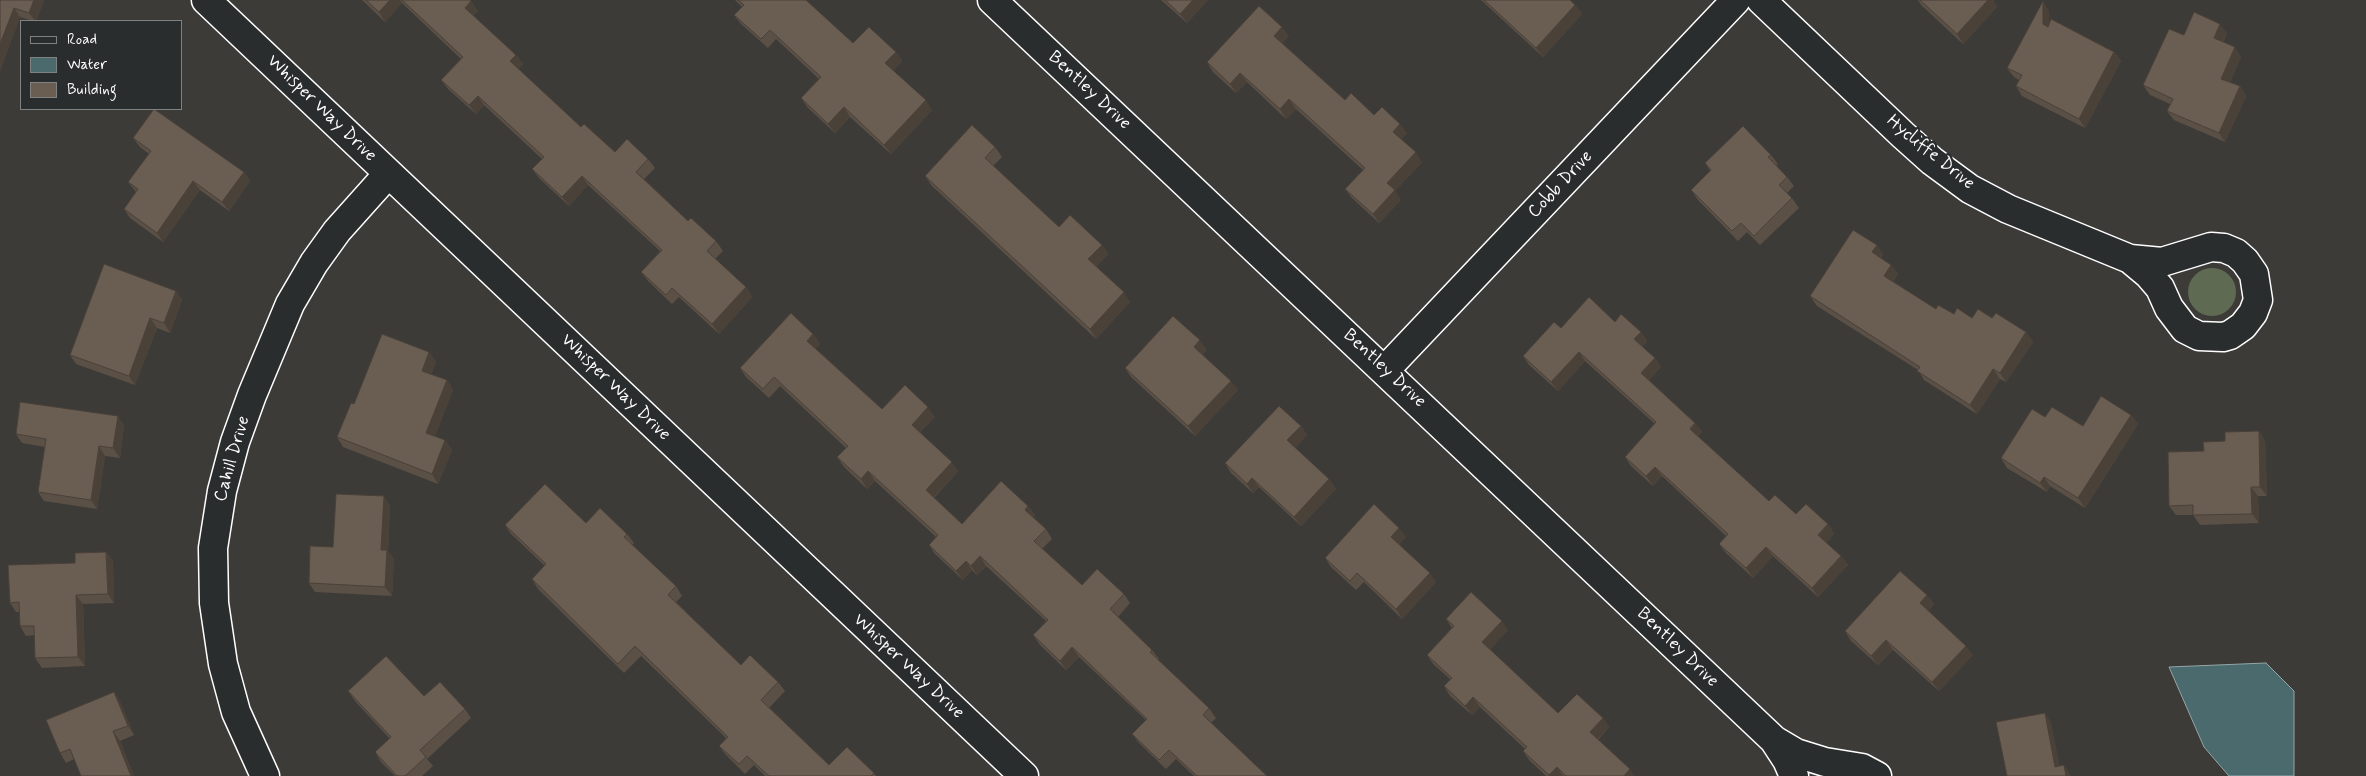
<!DOCTYPE html>
<style>
body{margin:0}
#map{position:relative;width:2366px;height:776px;overflow:hidden;background:#3d3b38;font-family:Mynerve,sans-serif}
canvas{display:block}
.legend{position:absolute;left:20px;top:20px;width:162px;height:90px;box-sizing:border-box;background:#2a2d2e;border:1px solid #7f8182;margin:0;padding:6px 9px;list-style:none;font-size:15px;color:#fff}
.legend li{display:flex;align-items:center;gap:10px;height:25px}
.legend b{width:25px;border:1px solid #7f8182}
</style>
<div id="map">
<canvas width="2366" height="776"></canvas>
<ul class="legend">
<li><b style="height:6px;background:#2a2d2e"></b>Road</li>
<li><b style="height:14px;background:#4b6a6e"></b>Water</li>
<li><b style="height:14px;background:#6a5d51"></b>Building</li>
</ul>
</div>
<script>
const c = document.querySelector('canvas').getContext('2d');
c.lineJoin = 'round';
function paint(path, color) { c.fillStyle = color; c.fill(path, 'evenodd'); }
const toPath = rows => new Path2D(rows.map(r => 'M' + r).join(''));
function strokePath(path, color, width, dash) { c.strokeStyle = color; c.lineWidth = width; c.lineCap = dash ? 'butt' : 'round'; c.setLineDash(dash || []); c.stroke(path); }
function label(font, color, halo, rows, align = 'center') {
  c.font = font + ' Mynerve,sans-serif'; c.lineWidth = 4.5; c.setLineDash([]); c.textBaseline = 'middle'; c.strokeStyle = halo; c.fillStyle = color; for (const [text, x, y, turn = 0] of rows) {
    c.save(); c.translate(x, y); c.rotate((+turn || 0) * Math.PI / 180); c.textAlign = isNaN(turn) ? turn : align; if (halo) c.strokeText(text, 0, 0); c.fillText(text, 0, 0); c.restore();
  }
}
const green = toPath([
 '2188 292a24 24 0 1 1 48 0a24 24 0 1 1-48 0Z'
]);
const water = toPath([
 [2266,663,2294,691,2294,776,2229,776,2204,747,2169,667,2266,663]
]);
const minor = toPath([
 [206,0,1024,776],
 [992,0,1774,740,1787,760,1794,776],
 [1761,0,1903,135,1932,161,1970,189,2008,209,2130,259,2162,262,2211,247,2224,248,2236,253,2245,261,2254,274,2258,300,2253,313,2243,326,2230,335,2223,337,2199,336,2185,329,2169,308,2160,288,2148,274,2130,259],
 [1385,370,1736,0],
 [1774,740,1796,753,1825,762,1862,768,1877,776],
 [265,776,236,712,223,664,214,603,213,548,222,491,235,442,252,395,290,304,314,263,337,231,388,174]
]);
const wall = toPath([
 [0,0,44,0,36,21,32,21,20,17,0,71],
 [362,0,470,0,478,11,473,15,516,55,523,64,518,69,581,127,615,152,648,159,655,168,644,179,688,221,716,241,723,251,715,259,746,287,752,297,719,334,679,297,672,304,648,281,641,272,660,251,588,185,569,206,539,178,532,169,542,159,484,105,476,114,448,89,441,80,461,59,402,3,385,22],
 [735,0,806,0,853,43,896,52,902,61,893,71,932,110,891,154,850,117,835,133,808,108,801,98,819,79,776,39,768,48,741,24,734,15,742,7],
 [1161,0,1208,0,1187,23],
 [1481,0,1570,0,1575,5,1582,14,1543,57],
 [1918,0,1993,0,1997,7,1963,44,1921,5],
 [2049,11,2049,23,2114,52,2121,61,2085,128,2022,96,2016,86,2019,80,2014,77,2007,68],
 [2227,33,2223,42,2241,57,2230,82,2240,86,2246,96,2225,142,2174,120,2167,111,2170,104,2150,95,2143,85,2184,35],
 [1289,36,1282,43,1345,100,1407,133,1401,139,1422,162,1395,191,1401,200,1379,223,1352,198,1345,189,1363,170,1296,109,1286,119,1247,82,1236,93,1213,72,1207,62],
 [133,138,244,172,250,181,229,211,200,190,163,242,130,218,124,209,136,192,128,182,149,154,140,147],
 [995,147,1002,157,993,166,1059,227,1102,245,1108,254,1096,267,1130,302,1096,339,932,186,925,176],
 [1771,155,1778,164,1776,165,1787,177,1794,186,1787,193,1792,198,1799,208,1760,245,1747,232,1738,241,1698,200,1691,190,1710,171,1705,163],
 [1883,254,1881,258,1891,265,1898,274,1893,282,1936,309,1954,314,1972,318,1992,318,2026,332,2033,342,2006,382,2000,379,1977,414,1924,380,1918,370,1817,306,1810,296],
 [176,291,182,300,170,333,157,328,135,385,76,364,70,355],
 [1615,322,1641,332,1647,341,1642,347,1655,358,1661,367,1649,380,1695,423,1702,432,1698,436,1769,501,1796,514,1828,524,1834,534,1826,543,1841,556,1848,565,1818,597,1773,556,1753,578,1726,553,1719,544,1726,536,1662,476,1653,486,1631,466,1625,457,1655,424,1585,361,1558,391,1529,365,1523,356,1561,328],
 [813,334,820,344,815,348,882,409,935,417,920,432,958,471,934,498,962,524,1028,506,1035,515,1033,517,1046,529,1052,539,1042,549,1082,585,1124,594,1130,603,1118,617,1152,650,1159,659,1158,660,1209,708,1216,718,1211,723,1267,776,1194,776,1176,759,1166,769,1139,743,1132,734,1146,720,1079,657,1066,670,1040,645,1033,635,1046,621,986,566,977,575,972,570,963,580,935,554,929,545,936,537,875,481,867,489,844,467,837,457,846,448,780,386,769,398,746,377,740,368],
 [1207,350,1202,354,1238,390,1195,436,1131,377,1125,368],
 [429,352,436,362,431,374,447,380,453,390,435,436,445,440,452,450,438,484,343,447,337,437,354,404],
 [2131,415,2138,424,2085,508,2050,486,2047,492,2007,468,2001,458,2045,417,2083,426],
 [124,425,120,458,105,456,97,509,44,501,38,492,45,447,22,443,16,434],
 [1301,426,1307,435,1295,448,1329,479,1336,489,1301,526,1259,487,1253,493,1231,473,1225,463],
 [2259,431,2265,440,2267,496,2258,496,2259,523,2200,525,2193,515,2176,515,2169,506,2204,451,2225,441],
 [390,505,388,551,394,559,392,596,315,592,309,583],
 [586,523,627,534,634,543,632,545,676,586,682,596,676,602,741,665,778,682,785,691,769,708,829,765,874,773,876,776,765,776,754,765,745,774,726,755,719,746,726,738,641,656,624,673,538,589,532,579,545,566,511,534,505,525],
 [1406,537,1399,544,1436,582,1402,619,1364,582,1356,590,1331,567,1325,558],
 [106,552,113,561,114,603,83,604,85,666,42,668,35,658,35,635,26,636,20,626,19,612,16,612,10,603,75,563],
 [1927,595,1934,604,1928,611,1973,655,1939,691,1893,650,1878,665,1851,641,1845,631],
 [1446,619,1508,630,1490,649,1558,713,1603,718,1609,727,1598,740,1634,776,1546,776,1529,760,1523,751,1525,749,1480,707,1472,715,1450,696,1444,686,1450,679,1433,664,1427,655,1452,628],
 [348,691,424,696,465,709,471,718,427,759,433,766,422,776,395,776,381,762,375,752,390,739,355,701],
 [114,692,120,702,134,735,120,741,134,776,81,776,74,759,66,763,60,753]
]);
const shadedWall = toPath([
 [34,0,44,0,36,21,35,21,29,13],
 [390,0,400,0,402,3,385,22,379,12],
 [1193,0,1208,0,1187,23,1180,14],
 [1988,0,1993,0,1997,7,1963,44,1957,34],
 [471,1,478,11,472,17,465,8],
 [2043,1,2049,11,2049,33,2043,24],
 [1575,5,1582,14,1543,57,1536,48],
 [14,8,20,17,0,71,0,44],
 [2220,24,2227,33,2220,47,2214,38],
 [1282,27,1289,36,1281,45,1274,36],
 [2235,47,2241,57,2227,88,2221,79],
 [896,52,902,61,892,72,885,63],
 [2114,52,2121,61,2085,128,2079,119],
 [516,55,523,64,517,70,510,61],
 [1240,73,1247,82,1236,93,1230,84],
 [2240,86,2246,96,2225,142,2219,133],
 [478,96,484,105,476,114,469,105],
 [1289,99,1296,109,1286,119,1280,109],
 [926,100,932,110,891,154,884,145],
 [844,107,850,117,835,133,828,124],
 [1400,124,1407,133,1400,141,1393,132],
 [1416,152,1422,162,1395,191,1401,200,1379,223,1373,214,1387,183],
 [244,172,250,181,229,211,222,202],
 [582,176,588,185,569,206,562,197],
 [193,181,200,190,163,242,157,233],
 [1102,245,1108,254,1094,269,1088,259],
 [1877,245,1883,254,1878,262,1872,252],
 [1891,265,1898,274,1891,286,1884,276],
 [746,287,752,297,719,334,712,324],
 [176,291,182,300,170,333,164,323],
 [1124,292,1130,302,1096,339,1090,329],
 [150,318,157,328,135,385,129,376],
 [1641,332,1647,341,1641,348,1634,339],
 [2026,332,2033,342,2006,382,2000,373],
 [813,334,820,344,814,350,807,341],
 [1200,340,1207,350,1201,356,1194,347],
 [429,352,436,362,428,380,422,371],
 [1579,352,1585,361,1558,391,1551,382],
 [1655,358,1661,367,1647,382,1641,373],
 [1993,369,2000,379,1977,414,1970,405],
 [447,380,453,390,433,442,426,433],
 [1231,381,1238,390,1195,436,1188,426],
 [928,407,935,417,918,434,912,425],
 [2131,415,2138,424,2085,508,2078,498],
 [118,416,124,425,120,458,113,448],
 [1695,423,1702,432,1697,438,1690,429],
 [1301,426,1307,435,1294,450,1287,440],
 [2259,431,2265,440,2267,496,2260,487],
 [445,440,452,450,438,484,432,474],
 [99,446,105,456,97,509,91,500],
 [952,462,958,471,932,499,926,490],
 [1655,467,1662,476,1653,486,1646,476],
 [868,471,875,481,867,489,861,479],
 [2044,477,2050,486,2047,492,2040,483],
 [1252,478,1259,487,1253,493,1247,484],
 [1329,479,1336,489,1301,526,1294,517],
 [2251,487,2258,496,2259,523,2252,514],
 [384,496,390,505,388,551,394,559,392,596,385,587,381,550],
 [1028,506,1035,515,1031,519,1025,510],
 [1828,524,1834,534,1825,545,1818,535],
 [1399,528,1406,537,1397,546,1391,537],
 [1766,547,1773,556,1753,578,1746,568],
 [106,552,113,561,114,603,108,594],
 [980,556,986,566,977,575,971,566],
 [1841,556,1848,565,1818,597,1812,588],
 [966,561,972,570,963,580,956,571],
 [1430,573,1436,582,1402,619,1396,609],
 [76,595,83,604,85,666,78,657],
 [1927,595,1934,604,1926,613,1920,603],
 [1502,621,1508,630,1489,651,1482,642],
 [1886,640,1893,650,1878,665,1871,656],
 [1966,646,1973,655,1939,691,1932,682],
 [1072,647,1079,657,1066,670,1060,661],
 [114,692,120,702,134,735,128,726],
 [1473,697,1480,707,1472,715,1465,706],
 [2045,713,2051,722,2062,776,2055,767],
 [1603,718,1609,727,1596,741,1590,732],
 [113,731,120,741,134,776,131,776],
 [2064,765,2070,774,2071,776,2066,776],
 [1557,767,1563,776,1549,776,1549,775],
 [1630,769,1634,776,1624,776]
]);
const building = toPath([
 [0,0,34,0,29,13,14,8,0,44,0,0],
 [366,0,390,0,379,12,366,0],
 [402,0,470,0,471,1,465,8,516,55,510,61,581,127,584,124,615,152,627,139,648,159,636,172,688,221,691,218,716,241,707,251,746,287,712,324,672,288,666,295,641,272,662,250,582,176,562,197,532,169,544,157,478,96,469,105,441,80,463,57,402,0],
 [738,0,806,0,853,43,869,27,896,52,885,63,926,100,884,145,844,107,828,124,801,98,821,77,770,30,761,39,734,15,744,5,738,0],
 [1165,0,1193,0,1180,14,1165,0],
 [1484,0,1570,0,1575,5,1536,48,1484,0],
 [1920,0,1988,0,1957,34,1920,0],
 [2043,1,2043,24,2048,27,2051,19,2114,52,2079,119,2016,86,2022,75,2007,68,2043,1],
 [1259,6,1282,27,1274,36,1345,100,1351,93,1374,115,1382,107,1400,124,1393,132,1416,152,1387,183,1395,190,1373,214,1345,189,1365,168,1289,99,1280,109,1240,73,1230,84,1207,62,1259,6],
 [2194,12,2220,24,2214,38,2235,47,2221,79,2240,86,2219,133,2167,111,2173,99,2143,85,2169,29,2184,35,2194,12],
 [154,109,244,172,222,202,193,181,157,233,124,209,138,189,128,182,151,151,133,138,154,109],
 [972,125,995,147,985,158,1059,227,1070,215,1102,245,1088,259,1124,292,1090,329,925,176,972,125],
 [1743,126,1771,155,1768,157,1787,177,1779,185,1792,198,1754,236,1741,223,1732,231,1691,190,1711,170,1705,163,1743,126],
 [1853,230,1877,245,1872,252,1891,265,1884,276,1936,309,1938,305,1954,314,1957,308,1972,318,1978,309,1992,318,1996,313,2026,332,2000,373,1993,369,1970,405,1917,371,1920,367,1810,296,1853,230],
 [104,264,176,291,164,323,150,318,129,376,70,355,104,264],
 [1589,297,1615,322,1621,314,1641,332,1634,339,1655,358,1641,373,1695,423,1690,429,1769,501,1775,495,1796,514,1806,504,1828,524,1818,535,1841,556,1812,588,1766,547,1746,568,1719,544,1728,534,1655,467,1646,476,1625,457,1656,422,1579,352,1551,382,1523,356,1554,322,1561,328,1589,297],
 [791,313,813,334,807,341,882,409,905,385,928,407,912,425,952,462,926,490,962,524,1001,481,1028,506,1025,510,1046,529,1034,541,1082,585,1097,569,1124,594,1110,609,1152,650,1150,652,1209,708,1203,715,1267,776,1197,776,1169,750,1159,760,1132,734,1147,719,1072,647,1060,661,1033,635,1048,620,980,556,971,566,966,561,956,571,929,545,938,535,868,471,861,479,837,457,848,446,774,377,763,389,740,368,791,313],
 [1173,316,1200,340,1194,347,1231,381,1188,426,1125,368,1173,316],
 [382,334,429,352,422,371,447,380,426,433,445,440,432,474,337,437,351,403,354,404,382,334],
 [2101,396,2131,415,2078,498,2044,477,2040,483,2001,458,2032,409,2045,417,2052,407,2083,426,2101,396],
 [20,402,118,416,113,448,99,446,91,500,38,492,46,439,16,434,20,402],
 [1279,406,1301,426,1287,440,1329,479,1294,517,1252,478,1247,484,1225,463,1279,406],
 [2259,431,2260,487,2251,487,2252,514,2193,515,2193,505,2169,506,2168,452,2204,451,2203,442,2225,441,2225,432,2259,431],
 [545,484,586,523,600,508,627,534,624,537,676,586,668,595,741,665,750,655,778,682,761,700,829,765,847,747,874,773,871,776,769,776,747,756,739,764,719,746,728,737,635,646,618,664,532,579,546,564,505,525,545,484],
 [336,494,384,496,381,550,387,550,385,587,309,583,310,546,333,547,336,494],
 [1374,504,1399,528,1391,537,1430,573,1396,609,1357,573,1350,581,1325,558,1374,504],
 [106,552,108,594,76,595,78,657,35,658,34,626,20,626,19,602,10,603,8,565,75,563,75,553,106,552],
 [1900,571,1927,595,1920,603,1966,646,1932,682,1886,640,1871,656,1845,631,1900,571],
 [1471,592,1502,621,1482,642,1558,713,1577,694,1603,718,1590,732,1630,769,1624,776,1566,776,1557,767,1549,775,1523,751,1527,747,1473,697,1465,706,1444,686,1452,678,1427,655,1454,626,1446,619,1471,592],
 [386,656,424,696,440,682,465,709,420,750,426,757,405,776,397,776,375,752,391,737,348,691,386,656],
 [114,692,128,726,113,731,131,776,81,776,70,749,60,753,46,720,114,692],
 [2045,713,2055,767,2064,765,2066,776,2007,776,1996,722,2045,713]
]);
const streetNames = [
 ["Bentley Drive",1089,91,43],
 ["Whisper Way Drive",321,109,44],
 ["Hycliffe Drive",1930,153,39],
 ["Cobb Drive",1561,185,-47],
 ["Bentley Drive",1384,369,43],
 ["Whisper Way Drive",615,388,44],
 ["Cahill Drive",233,459,-74],
 ["Bentley Drive",1677,648,44],
 ["Whisper Way Drive",908,667,43]
];
paint(green, '#5e6a51');
paint(water, '#4b6a6e');
strokePath(water, '#93a6a8', 1);
strokePath(minor, '#fff', 31);
strokePath(minor, '#2a2d2e', 28);
paint(wall, '#5b5046');
paint(shadedWall, '#4a4139');
paint(building, '#6a5d51');
strokePath(building, '#4a4139', 1);
label('18px', '#fff', '#2a2d2e', streetNames);
</script>
